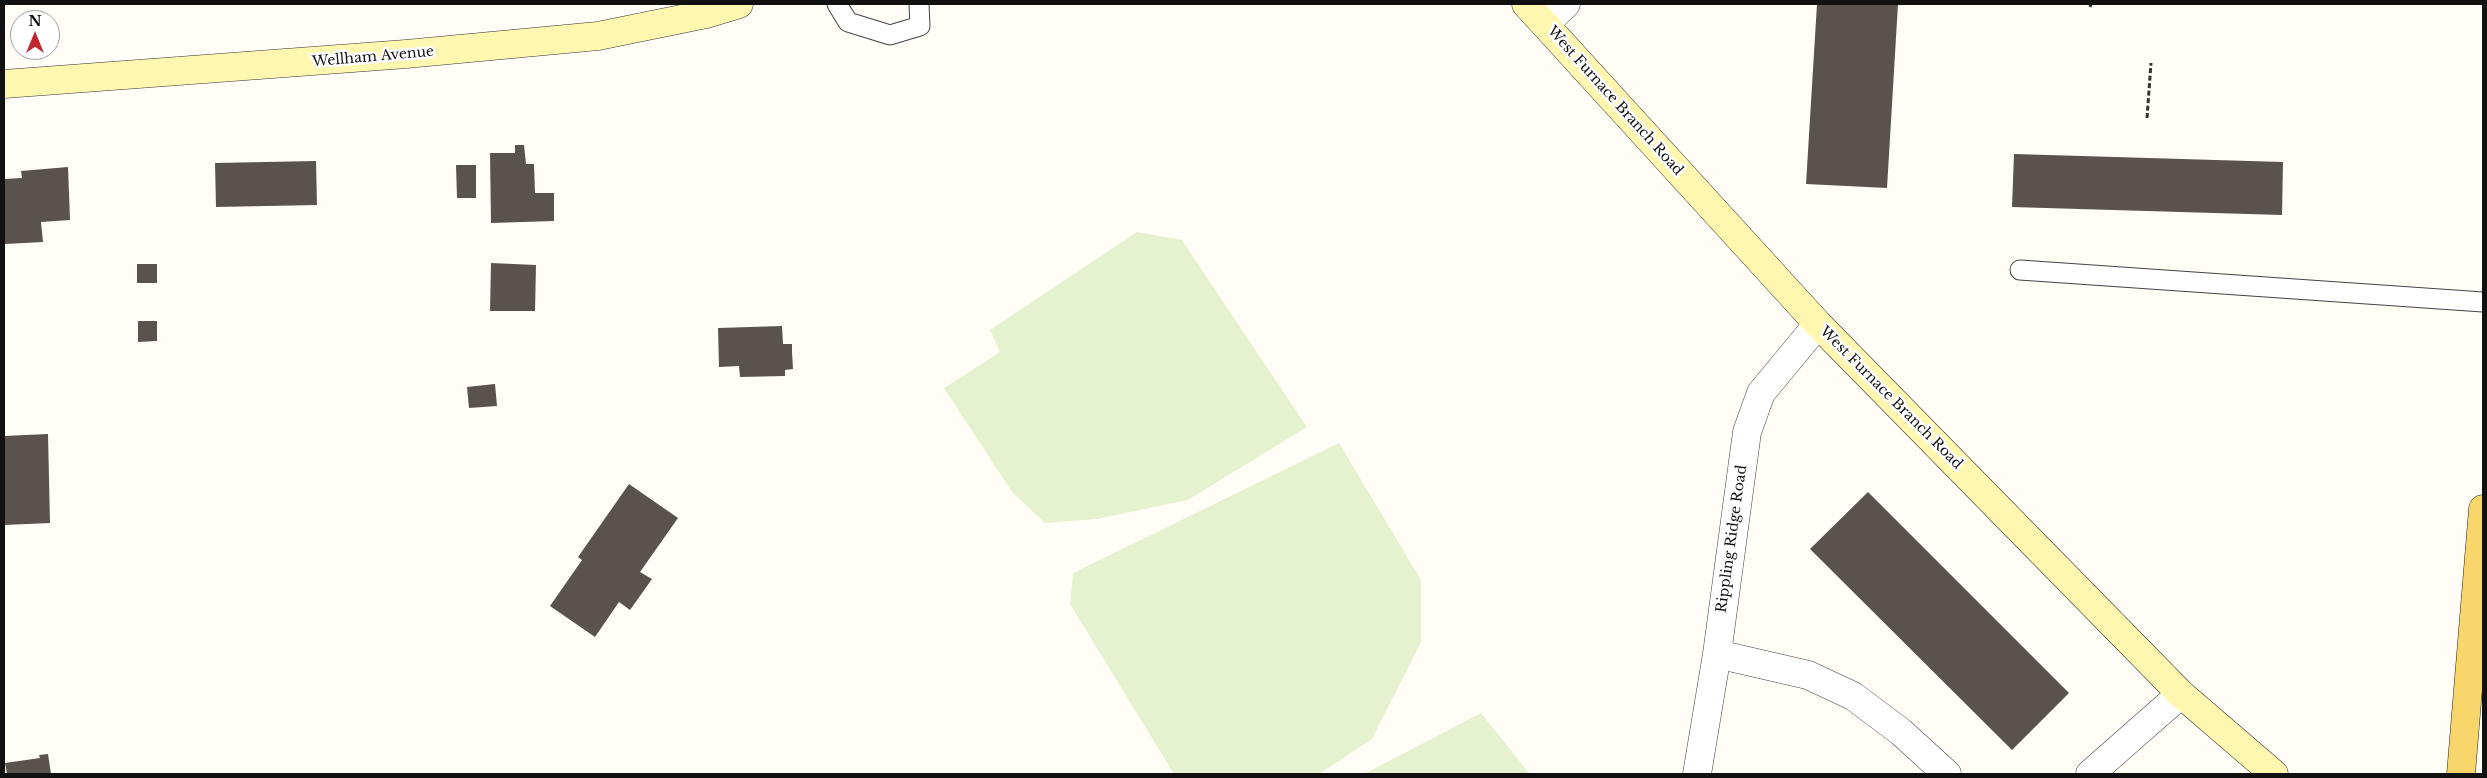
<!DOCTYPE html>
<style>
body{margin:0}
#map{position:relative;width:2487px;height:778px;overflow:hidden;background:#fffdf5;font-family:"Libre Baskerville",serif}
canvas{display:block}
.frame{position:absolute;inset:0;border:5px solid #111;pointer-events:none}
.north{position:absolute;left:10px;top:10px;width:50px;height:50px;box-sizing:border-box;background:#fff;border:1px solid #a0a0a0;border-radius:50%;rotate:0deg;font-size:14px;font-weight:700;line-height:20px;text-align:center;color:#111}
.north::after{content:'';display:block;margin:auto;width:18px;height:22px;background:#c4262e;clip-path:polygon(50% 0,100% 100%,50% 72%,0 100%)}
</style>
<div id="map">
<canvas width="2487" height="778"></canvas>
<div class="frame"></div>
<div class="north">N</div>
</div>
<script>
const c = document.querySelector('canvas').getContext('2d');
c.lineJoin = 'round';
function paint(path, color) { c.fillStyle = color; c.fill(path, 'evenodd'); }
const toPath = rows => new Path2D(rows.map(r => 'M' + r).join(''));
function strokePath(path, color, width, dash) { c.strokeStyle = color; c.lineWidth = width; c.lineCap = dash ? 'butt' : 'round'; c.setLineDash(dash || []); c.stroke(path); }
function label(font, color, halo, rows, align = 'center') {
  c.font = font + ' "Libre Baskerville",serif'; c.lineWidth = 5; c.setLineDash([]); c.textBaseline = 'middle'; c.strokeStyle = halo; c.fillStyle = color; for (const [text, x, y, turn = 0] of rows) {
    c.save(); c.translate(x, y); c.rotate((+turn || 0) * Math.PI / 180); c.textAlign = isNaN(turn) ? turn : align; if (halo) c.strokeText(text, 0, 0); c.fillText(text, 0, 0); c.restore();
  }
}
const pitch = toPath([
 [1137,232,1182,240,1307,427,1188,500,1097,519,1045,523,1012,492,944,388,1000,352,990,330],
 [1339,443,1421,580,1421,642,1372,739,1319,774,1174,774,1070,604,1073,573],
 [1481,713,1530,774,1364,774]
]);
const building = toPath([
 [1817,4,1898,4,1887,188,1806,184],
 [515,145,524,145,526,164,534,164,535,193,554,193,554,221,491,223,490,153,515,153],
 [2014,154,2283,162,2282,215,2012,207],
 [316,161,317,205,216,207,215,163],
 [456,165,476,165,476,198,457,198],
 [68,167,70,220,41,222,43,242,5,244,4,179,22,178,21,171],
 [491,263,536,265,535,311,490,311],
 [137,264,157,264,157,283,137,283],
 [138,321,157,321,157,341,138,342],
 [782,326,783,344,792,344,792,352,793,369,785,370,785,376,740,377,739,366,719,367,718,328],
 [495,384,497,406,469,408,467,387],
 [48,434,50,523,4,525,4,436],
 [629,484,678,518,640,572,652,579,630,610,619,602,595,637,550,606,582,560,578,557],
 [1868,492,2069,693,2012,750,1810,549],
 [48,754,51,774,7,774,5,763,40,758,39,755]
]);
const path = toPath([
 [2090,7,2091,4],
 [2147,118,2151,63]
]);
const lane = toPath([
 [837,4,848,22,890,35,920,26,919,4],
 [2020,270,2483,302]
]);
const street = toPath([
 [1545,24,1566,4],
 [1717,654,1808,675,1853,696,1901,732,1947,774],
 [1697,774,1717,654,1747,432,1761,393,1818,324],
 [2090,774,2181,694]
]);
const secondary = toPath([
 [1526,4,1818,324,2181,694,2274,774],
 [4,84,406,54,598,36,706,14,739,4]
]);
const primary = toPath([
 [2461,774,2483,509]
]);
const streetNames = [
 ["Wellham Avenue",373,57,-5],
 ["West Furnace Branch Road",1615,101,48],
 ["West Furnace Branch Road",1891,398,45],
 ["Rippling Ridge Road",1732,539,-82]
];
paint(pitch, '#e6f2cf');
paint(building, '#5a524d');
strokePath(lane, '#444', 21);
strokePath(street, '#444', 29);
strokePath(secondary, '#333', 29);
strokePath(primary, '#222', 29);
strokePath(path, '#333', 3, [5, 2.5]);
strokePath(lane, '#fff', 19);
strokePath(street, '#fff', 28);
strokePath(secondary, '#fff6b0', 28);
strokePath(primary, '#f9d66b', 28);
label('14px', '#111', '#fff', streetNames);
</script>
